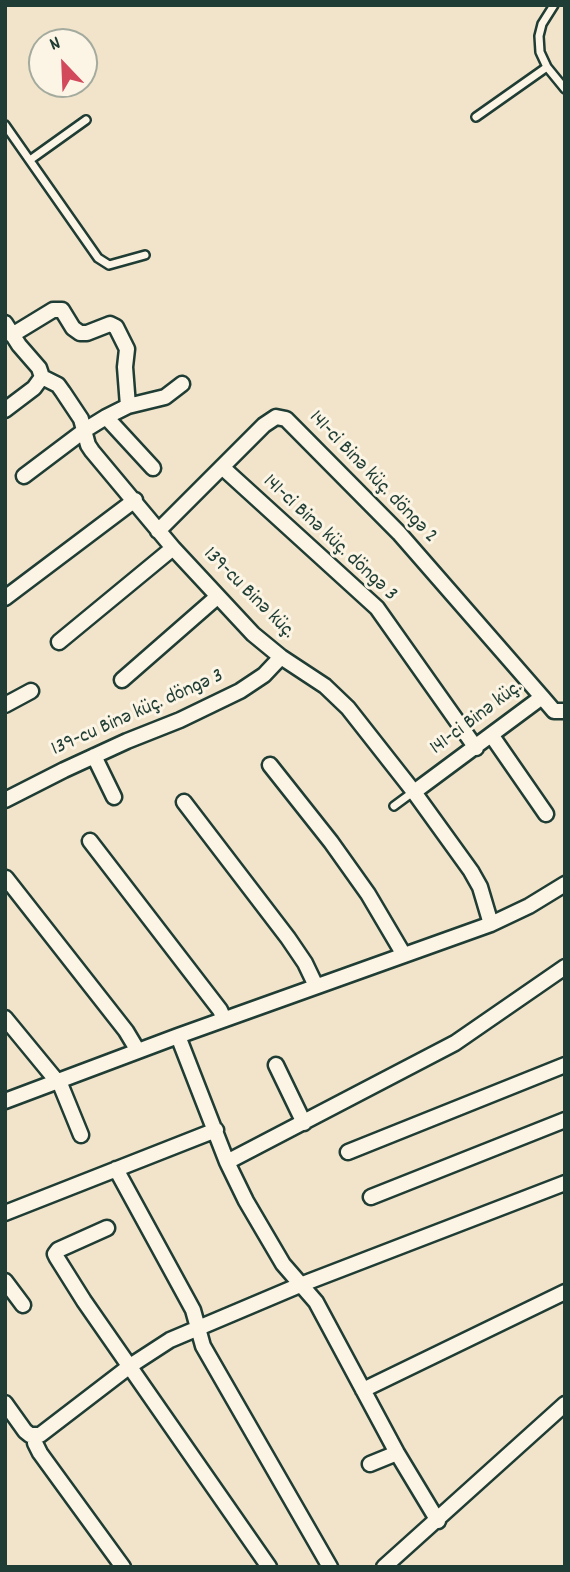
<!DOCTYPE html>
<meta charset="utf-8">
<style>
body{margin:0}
#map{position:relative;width:570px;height:1572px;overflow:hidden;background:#f1e4ca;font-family:Dekko,sans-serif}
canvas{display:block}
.frame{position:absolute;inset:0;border:7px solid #1f3d34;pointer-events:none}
.north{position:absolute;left:28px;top:28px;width:70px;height:70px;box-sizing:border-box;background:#fcf5e5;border:2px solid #a4ab9e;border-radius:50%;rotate:337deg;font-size:19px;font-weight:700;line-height:28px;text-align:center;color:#1f3d34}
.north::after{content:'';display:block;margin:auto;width:24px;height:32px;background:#d1495b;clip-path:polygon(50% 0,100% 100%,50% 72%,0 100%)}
</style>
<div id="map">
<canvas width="570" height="1572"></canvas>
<div class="frame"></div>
<div class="north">N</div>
</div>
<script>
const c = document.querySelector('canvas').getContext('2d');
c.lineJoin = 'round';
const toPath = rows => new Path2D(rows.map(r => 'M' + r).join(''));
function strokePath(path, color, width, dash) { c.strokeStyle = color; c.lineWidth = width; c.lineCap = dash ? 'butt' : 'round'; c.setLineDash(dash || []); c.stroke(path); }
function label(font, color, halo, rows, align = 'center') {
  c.font = font + ' Dekko,sans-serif'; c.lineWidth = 6; c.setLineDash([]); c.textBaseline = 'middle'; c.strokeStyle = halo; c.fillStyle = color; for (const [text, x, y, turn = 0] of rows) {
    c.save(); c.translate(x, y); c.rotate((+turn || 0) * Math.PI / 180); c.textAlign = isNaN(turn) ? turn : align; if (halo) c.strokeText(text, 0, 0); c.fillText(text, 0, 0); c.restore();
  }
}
const service = toPath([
 [554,5,542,24,539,36,540,52,547,67,565,89],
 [476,117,547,67],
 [5,125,98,258,109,265,145,255],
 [30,160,86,120],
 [394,806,413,792]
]);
const minor = toPath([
 [5,323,19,345,39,368,42,377,58,385,63,392,81,419,88,445,92,451,173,548,253,634,281,657,325,686,348,708,414,792,471,871,480,887,491,924],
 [12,335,53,310,62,310,73,328,80,333,87,333,110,324,116,327,127,349,125,367,128,406],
 [5,410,34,388,42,377],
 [106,417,153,468],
 [222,467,377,608,476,748],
 [24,476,85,430,106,417,128,406,165,397,182,384],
 [158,531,264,425,276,417,286,419,399,533,542,697],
 [5,598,135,500],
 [59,642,173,548],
 [122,680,217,597],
 [5,705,31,691],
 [492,736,546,814],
 [94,756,114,797],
 [270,765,331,842,368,894,404,955],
 [414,792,542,697,554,711,565,711],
 [5,800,64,770,127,741,180,720,240,691,264,675,281,657],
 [184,802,288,938,305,963,316,986],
 [90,841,220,1010,224,1019],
 [6,878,126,1031,138,1051],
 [5,1018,61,1086,81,1135],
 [178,1036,227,1162,246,1201,283,1264,316,1302,397,1453,438,1521],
 [276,1065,304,1123],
 [5,1101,178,1036,491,924,529,906,565,884],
 [348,1152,565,1065],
 [227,1162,455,1043,565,967],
 [116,1169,193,1310,203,1346,330,1567],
 [371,1197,565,1120],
 [5,1213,216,1130],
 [107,1228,58,1250,55,1254,57,1258,84,1301,269,1567],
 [5,1281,23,1305],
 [363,1390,565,1292],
 [5,1403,25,1431,30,1435,40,1435,130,1366,170,1340,300,1285,565,1183],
 [35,1436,35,1443,40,1453,123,1567],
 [370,1464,397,1453],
 [384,1567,565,1404]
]);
const streetNames = [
 ["141-ci Binə küç. döngə 2",372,478,46],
 ["141-ci Binə küç. döngə 3",329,539,43],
 ["139-cu Binə küç.",248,594,45],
 ["139-cu Binə küç. döngə 3",138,714,-24],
 ["141-ci Binə küç.",477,719,-37]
];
strokePath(service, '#1f3d34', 12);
strokePath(minor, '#1f3d34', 19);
strokePath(service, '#fcf5e5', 7);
strokePath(minor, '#fcf5e5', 14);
label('21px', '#1f3d34', '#fcf5e5', streetNames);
</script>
